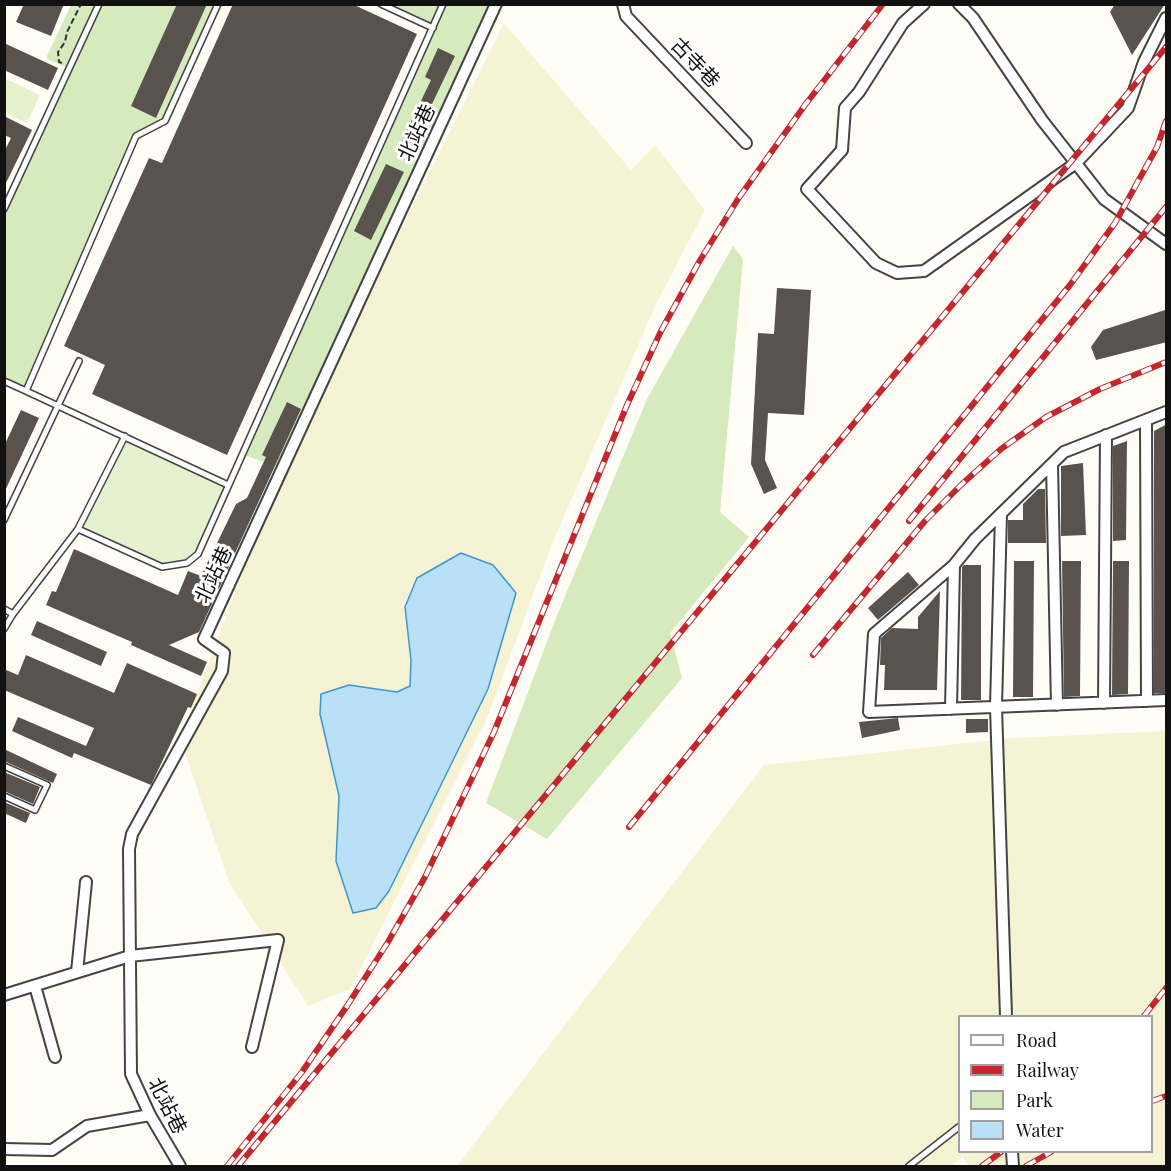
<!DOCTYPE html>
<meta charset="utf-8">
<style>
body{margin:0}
#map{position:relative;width:1171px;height:1171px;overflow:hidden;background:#fffdf5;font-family:"Playfair Display",serif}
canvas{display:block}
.frame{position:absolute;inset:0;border:6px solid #111;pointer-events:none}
.legend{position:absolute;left:958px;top:1015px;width:195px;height:138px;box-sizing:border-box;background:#fff;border:2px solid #a0a0a0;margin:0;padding:8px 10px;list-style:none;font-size:18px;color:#111}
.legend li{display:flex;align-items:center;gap:12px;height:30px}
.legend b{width:30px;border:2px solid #a0a0a0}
</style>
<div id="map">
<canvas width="1171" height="1171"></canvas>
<div class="frame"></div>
<ul class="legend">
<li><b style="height:8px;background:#fff"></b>Road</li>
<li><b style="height:8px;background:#c4262e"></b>Railway</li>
<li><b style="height:16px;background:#d5ebbd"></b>Park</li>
<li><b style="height:16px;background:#b9e0f7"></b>Water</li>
</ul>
</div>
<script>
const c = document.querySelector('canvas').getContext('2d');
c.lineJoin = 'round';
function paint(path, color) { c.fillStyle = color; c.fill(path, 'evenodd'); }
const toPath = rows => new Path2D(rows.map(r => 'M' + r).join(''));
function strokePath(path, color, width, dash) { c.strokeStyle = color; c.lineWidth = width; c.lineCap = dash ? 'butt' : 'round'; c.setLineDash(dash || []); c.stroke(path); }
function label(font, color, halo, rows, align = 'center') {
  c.font = font + ' "Playfair Display","Noto Sans SC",serif'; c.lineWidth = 6; c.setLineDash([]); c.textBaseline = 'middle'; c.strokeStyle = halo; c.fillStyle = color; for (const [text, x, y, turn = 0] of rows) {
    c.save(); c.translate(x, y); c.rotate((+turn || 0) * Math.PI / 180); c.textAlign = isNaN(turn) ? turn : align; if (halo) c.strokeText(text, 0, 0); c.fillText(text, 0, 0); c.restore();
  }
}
const farmland = toPath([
 [504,23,631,170,655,145,705,210,656,304,552,544,486,721,350,989,308,1006,229,882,180,738,282,469],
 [1166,731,1166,1166,968,1166,963,1157,950,1166,457,1166,764,765,1013,738],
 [960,1016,1152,1016,1152,1152,960,1152]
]);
const green = toPath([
 [71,5,218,5,165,121,136,136,26,391,5,381,5,209,69,69,46,58],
 [381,5,496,5,282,469,242,454,433,28],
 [733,246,743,259,720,512,749,537,670,633,682,678,547,839,486,803,556,618,647,399]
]);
const pitch = toPath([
 [4,78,40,95,27,123,5,113],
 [125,436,228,485,199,552,187,563,162,567,78,529]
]);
const water = toPath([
 [461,553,493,565,516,593,488,689,389,891,376,908,353,913,336,861,339,796,320,714,321,694,349,685,397,692,410,686,411,660,405,607,417,578,461,553]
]);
const building = toPath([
 [24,4,64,4,51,36,16,22],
 [177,4,207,4,156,118,131,106],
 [233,4,352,4,417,34,227,455,92,394,105,365,64,346,149,158,162,163],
 [1115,4,1165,4,1132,55,1110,12],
 [4,43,58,68,48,90,4,70],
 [438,48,455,56,409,152,399,147,431,80,425,77],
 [4,116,32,130,4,187,4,152,11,138,4,135],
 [386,164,404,172,371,240,354,231],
 [777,288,811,290,804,415,768,413,765,460,777,488,764,494,751,464,758,333,774,334],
 [1165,310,1167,342,1096,360,1091,347,1103,330],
 [287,402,301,409,199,632,169,645,207,662,201,676,131,645,132,642,46,605,52,591,56,592,74,549,178,595,188,571,201,576,236,504,247,498,266,457,262,455],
 [21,410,39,418,4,493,4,446],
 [1167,424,1167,693,1154,693,1154,431],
 [1127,441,1126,540,1113,541,1113,446],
 [1083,463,1086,535,1061,536,1061,466],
 [1038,489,1045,489,1046,543,1008,543,1008,520,1023,520,1023,504],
 [1014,561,1034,561,1033,697,1013,697],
 [1062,561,1081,561,1080,696,1064,697],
 [1113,561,1129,561,1128,694,1112,695],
 [964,565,981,565,981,700,961,700,962,567],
 [908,572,919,585,878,620,868,608],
 [940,591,937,690,884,690,885,665,880,665,881,638,892,628,918,629,918,617],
 [37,621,107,652,101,666,31,635],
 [26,655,114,693,127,663,197,694,191,708,188,707,151,785,74,753,72,758,12,731,18,717,86,746,94,728,4,690,4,669,18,675],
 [898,718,900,730,862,738,859,722],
 [966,719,988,719,988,732,966,733],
 [4,749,57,774,53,783,4,761],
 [4,772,40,787,33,804,4,791],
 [4,802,30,813,26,823,4,813]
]);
const path = toPath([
 [62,63,59,62,58,52,65,42,67,32,81,4]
]);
const lane = toPath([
 [218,4,165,121,136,136,26,391,228,485],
 [381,4,433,28],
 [4,209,99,4],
 [4,381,26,391],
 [4,520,79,361],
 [78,529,125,436],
 [4,609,13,614],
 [4,629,13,614,78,529,162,567,187,563,198,554,443,4],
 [4,766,47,785,35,810,4,796],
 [909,1166,960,1126]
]);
const street = toPath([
 [623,4,626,16,746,143],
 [924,4,903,23,859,92,845,108,842,150,807,189,876,263,897,273,924,271,1076,163,1128,108,1144,62,1166,18],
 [959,4,973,18,1042,120,1104,199,1166,244],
 [1166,412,1064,452,975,539,954,565,874,634,869,712,1166,700],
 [1146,420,1147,701],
 [1052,464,1057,705],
 [1001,514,996,707,1006,1016],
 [1104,703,1106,435],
 [951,709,954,565],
 [77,972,86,882],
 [35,986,55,1057],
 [4,995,130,956,278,940,252,1047],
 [4,1149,52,1150,87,1126,150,1115],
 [1012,1152,1013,1166],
 [180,1166,150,1115,131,1074,129,849,132,834,222,671,224,653,204,639,496,4]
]);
const rail = toPath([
 [909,521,1166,207],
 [813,655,925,521,962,484,1001,449,1046,417,1100,389,1166,362],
 [629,827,1070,285,1115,223,1157,147,1166,121],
 [1144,1016,1166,988],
 [1152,1101,1166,1096],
 [227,1166,302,1072,347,1006,388,942,425,877,494,732,627,405,661,331,699,262,738,199,805,105,883,4],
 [238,1166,1166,47],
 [982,1166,1001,1152],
 [1026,1166,1051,1152]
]);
const streetNames = [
 ["古寺巷",695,63,46],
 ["北站巷",417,133,-65],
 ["北站巷",214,575,-65],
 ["北站巷",167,1106,63]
];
paint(farmland, '#f6f3d4');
paint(green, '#d5ebbd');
paint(pitch, '#e6f2cf');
paint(water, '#b9e0f7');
strokePath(water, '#3f96cf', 1.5);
paint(building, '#5a524d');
strokePath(lane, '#444', 8);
strokePath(street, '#444', 14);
strokePath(path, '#333', 2, [6, 3]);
strokePath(lane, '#fff', 5);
strokePath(street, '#fff', 10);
strokePath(rail, '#c4262e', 6);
strokePath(rail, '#fff', 4, [11]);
label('20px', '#111', '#fff', streetNames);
</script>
